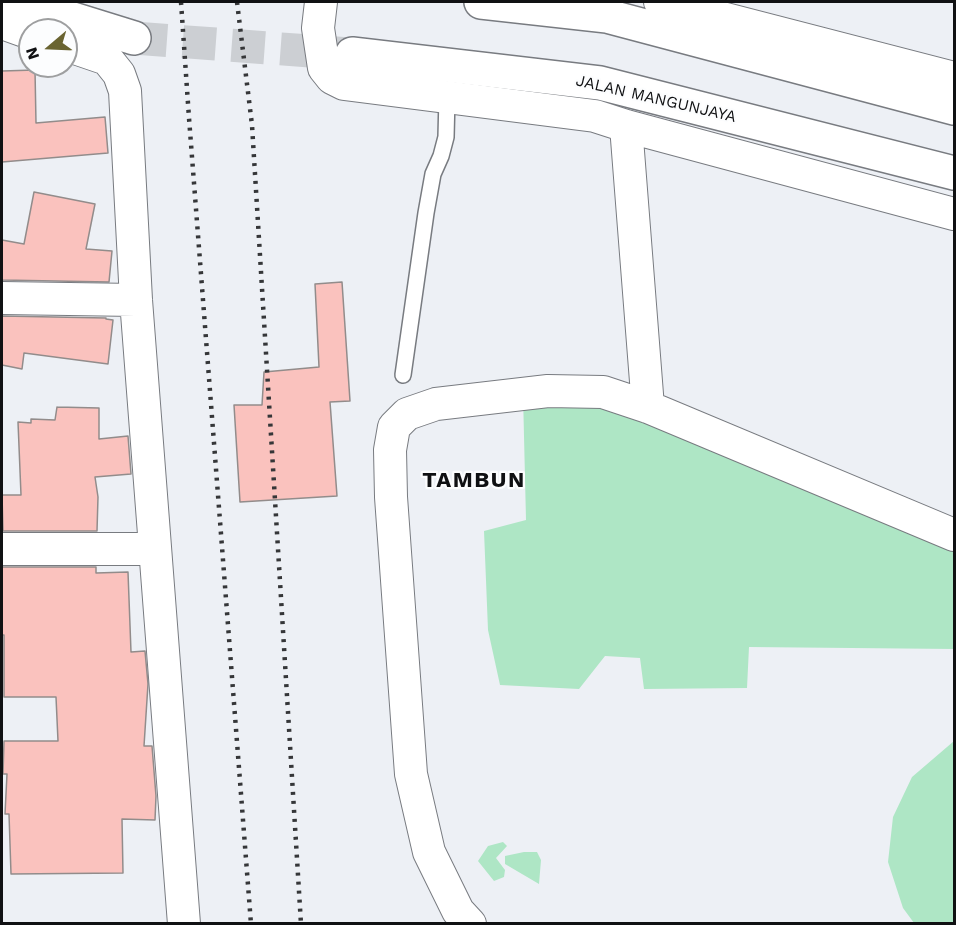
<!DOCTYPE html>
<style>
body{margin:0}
#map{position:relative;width:956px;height:925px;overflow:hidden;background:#edf0f5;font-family:"Work Sans",sans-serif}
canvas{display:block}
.frame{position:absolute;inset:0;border:3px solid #101113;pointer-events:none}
.north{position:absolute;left:18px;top:18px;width:60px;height:60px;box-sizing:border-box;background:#fcfdfe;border:2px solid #9e9fa0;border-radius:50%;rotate:251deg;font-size:16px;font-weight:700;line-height:24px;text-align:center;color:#101113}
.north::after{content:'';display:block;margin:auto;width:21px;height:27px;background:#6a6431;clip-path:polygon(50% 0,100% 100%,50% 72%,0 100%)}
</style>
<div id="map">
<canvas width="956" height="925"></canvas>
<div class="frame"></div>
<div class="north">N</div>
</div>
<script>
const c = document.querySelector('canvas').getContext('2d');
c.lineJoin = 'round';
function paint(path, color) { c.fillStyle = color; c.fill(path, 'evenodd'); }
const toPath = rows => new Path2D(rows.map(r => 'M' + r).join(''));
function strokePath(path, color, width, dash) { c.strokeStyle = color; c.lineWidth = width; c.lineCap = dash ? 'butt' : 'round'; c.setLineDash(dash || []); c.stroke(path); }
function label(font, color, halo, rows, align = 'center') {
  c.font = font + ' "Work Sans",sans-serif'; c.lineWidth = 4.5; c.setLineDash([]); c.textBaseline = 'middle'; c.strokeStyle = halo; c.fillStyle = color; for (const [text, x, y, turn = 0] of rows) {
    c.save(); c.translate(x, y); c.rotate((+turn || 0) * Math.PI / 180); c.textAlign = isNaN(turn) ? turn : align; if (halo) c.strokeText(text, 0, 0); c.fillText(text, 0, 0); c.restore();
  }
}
const green = toPath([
 [603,392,954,536,954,649,749,647,747,688,644,689,640,658,605,656,579,689,500,685,488,630,484,531,526,520,523,394],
 [954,741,954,923,914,923,903,908,888,862,893,817,912,777],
 [503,842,507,846,496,858,505,870,504,877,494,881,478,861,488,846],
 [524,852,537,852,541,860,539,884,505,864,505,856]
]);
const building = toPath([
 [35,70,36,123,105,117,108,153,2,162,2,71,35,70],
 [34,192,95,204,86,249,112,251,109,282,2,280,2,240,24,244,34,192],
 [342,282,350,401,330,402,337,496,240,502,234,405,262,405,264,372,319,367,315,284,342,282],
 [2,316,106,318,106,319,113,320,108,364,24,353,22,369,2,365,2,316],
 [57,407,99,408,99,439,128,436,131,474,95,477,98,497,97,531,3,531,2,495,21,495,18,422,31,423,31,419,55,420,57,407],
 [2,567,96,567,96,573,128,572,131,652,145,651,148,684,144,746,152,746,156,796,155,820,122,819,123,873,11,874,9,814,5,814,7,774,3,774,4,741,58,741,56,697,4,697,4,635,2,635,2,567]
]);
const secondaryTunnel = toPath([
 [134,38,350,54]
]);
const service = toPath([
 [403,375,426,213,433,174,441,156,446,137,447,97]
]);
const minor = toPath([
 [321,2,318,28,324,68,332,78,344,84,595,116,626,126,954,214],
 [660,2,954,78],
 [2,23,30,33],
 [66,45,107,59,119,74,125,91,136,300,184,924],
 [626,126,648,407],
 [2,298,136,300],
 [2,549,155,549],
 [470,924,458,911,429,852,411,774,391,497,390,450,394,427,407,414,436,404,548,391,603,392,648,407,954,535]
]);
const secondary = toPath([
 [18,2,134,38],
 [481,2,607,16,954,108],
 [352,54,600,83,954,173]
]);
const rail = toPath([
 [181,2,189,118,251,924],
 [237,2,252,125,301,924]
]);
const streetNames = [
 ["JALAN MANGUNJAYA",656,99,13]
];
const districtNames = [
 ["TAMBUN",474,481]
];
paint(green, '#aee6c5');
paint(building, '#fac2be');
strokePath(building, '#928c8b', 1.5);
strokePath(secondaryTunnel, '#cccfd3', 33, [33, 16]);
strokePath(service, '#787b80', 18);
strokePath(minor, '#787b80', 34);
strokePath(secondary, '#787b80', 36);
strokePath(service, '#fff', 15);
strokePath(minor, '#fff', 32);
strokePath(secondary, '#fff', 33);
strokePath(rail, '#353638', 4.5, [3, 6]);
label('16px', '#101113', '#fcfdfe', streetNames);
c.letterSpacing = '1.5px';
label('bold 22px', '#101113', '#fcfdfe', districtNames);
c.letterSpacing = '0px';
</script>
